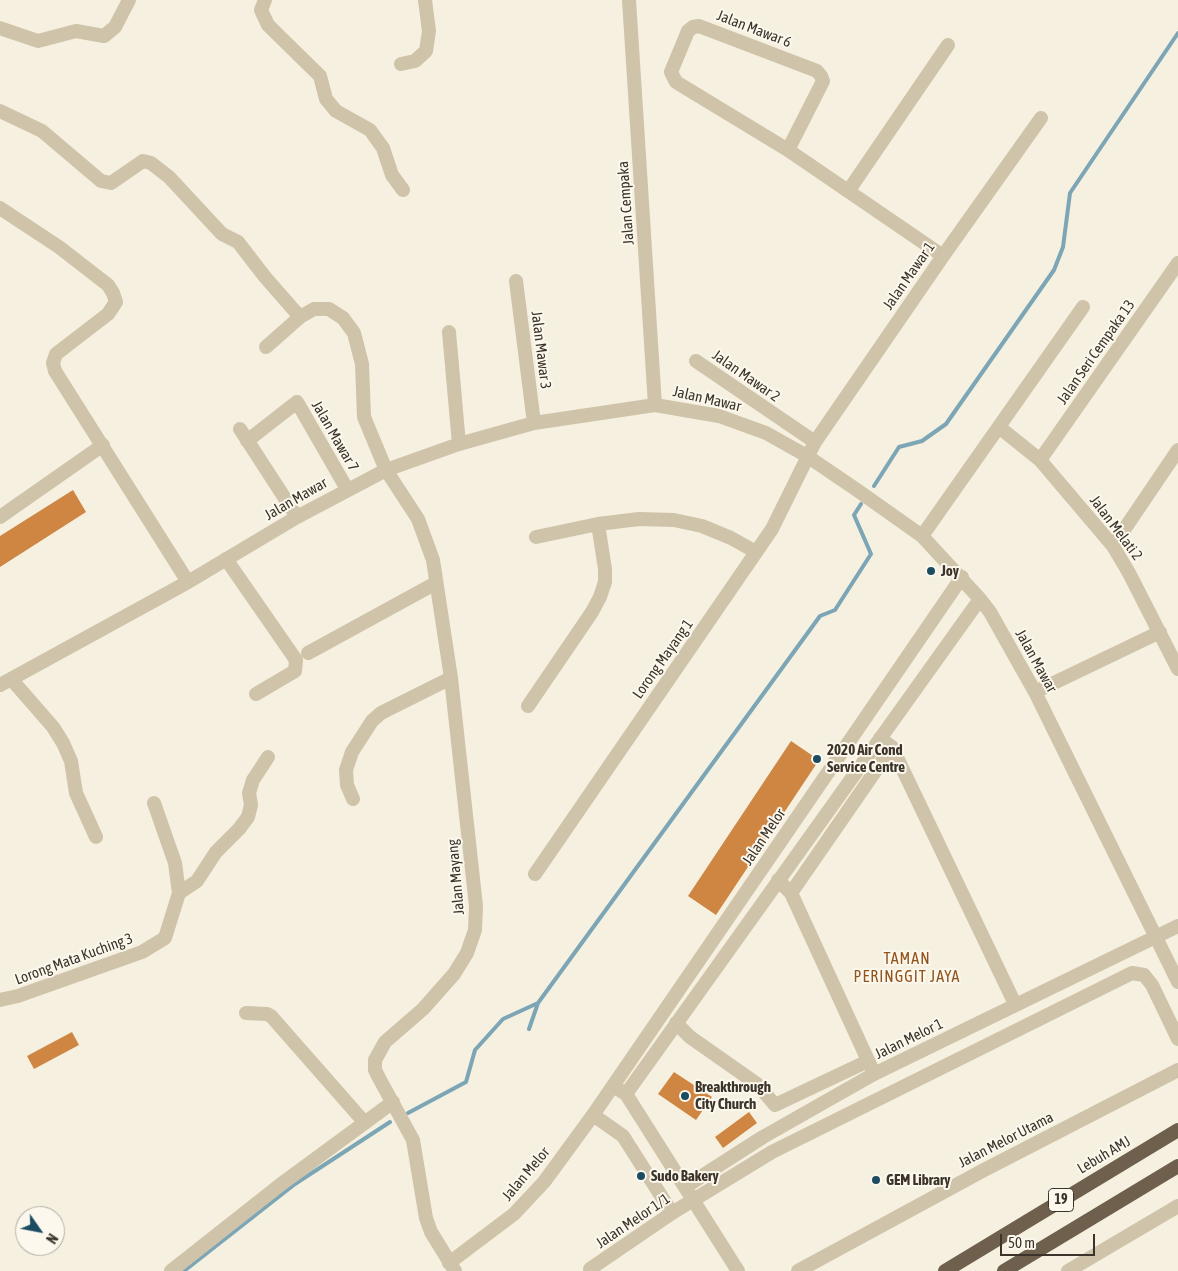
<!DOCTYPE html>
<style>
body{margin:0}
#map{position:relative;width:1178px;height:1271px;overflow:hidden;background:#f5f0df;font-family:"Asap Condensed",sans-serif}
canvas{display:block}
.north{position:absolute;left:15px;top:1206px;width:50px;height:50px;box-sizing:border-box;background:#fcf8ed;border:1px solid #afaa9f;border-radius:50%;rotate:123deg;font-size:14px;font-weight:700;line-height:20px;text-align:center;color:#3c342a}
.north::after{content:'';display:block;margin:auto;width:18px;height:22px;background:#1b4c61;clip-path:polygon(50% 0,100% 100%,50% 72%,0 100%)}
.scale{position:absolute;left:1000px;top:1234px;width:95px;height:22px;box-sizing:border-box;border:2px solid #3c342a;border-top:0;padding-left:6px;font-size:15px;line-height:18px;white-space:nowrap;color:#3c342a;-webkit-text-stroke:4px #fcf8ed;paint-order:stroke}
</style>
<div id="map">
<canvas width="1178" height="1271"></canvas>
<div class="north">N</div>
<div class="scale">50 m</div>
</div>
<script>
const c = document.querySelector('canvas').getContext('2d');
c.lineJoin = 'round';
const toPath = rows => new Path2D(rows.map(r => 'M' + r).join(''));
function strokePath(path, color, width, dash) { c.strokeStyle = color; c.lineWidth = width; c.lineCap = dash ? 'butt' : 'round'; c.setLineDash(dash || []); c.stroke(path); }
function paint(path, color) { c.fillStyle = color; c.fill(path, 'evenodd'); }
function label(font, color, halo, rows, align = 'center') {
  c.font = font + ' "Asap Condensed",sans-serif'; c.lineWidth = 4; c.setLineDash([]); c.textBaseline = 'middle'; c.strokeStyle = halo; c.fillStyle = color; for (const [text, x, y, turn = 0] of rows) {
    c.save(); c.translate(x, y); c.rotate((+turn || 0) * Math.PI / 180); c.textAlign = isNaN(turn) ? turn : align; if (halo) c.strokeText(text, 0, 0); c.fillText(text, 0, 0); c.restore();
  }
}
const stream = toPath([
 [874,486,899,447,922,441,946,424,1054,270,1063,247,1070,193,1178,33],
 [529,1029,538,1003],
 [408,1113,466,1082,475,1050,503,1019,538,1003,820,616,835,610,871,554,854,515,861,504],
 [184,1271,295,1184,390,1122]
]);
const building = toPath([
 [73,490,86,512,0,567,0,536],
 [791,741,819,760,716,915,688,896],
 [72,1032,79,1045,34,1069,27,1056],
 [674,1072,712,1097,696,1120,658,1094],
 [749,1112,757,1123,723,1148,715,1137]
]);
const minor = toPath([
 [265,0,261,10,268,25,320,76,326,99,336,111,370,130,383,148,392,175,403,190],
 [629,0,655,405],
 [0,28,38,41,76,31,104,36,115,27,129,0],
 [401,64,415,61,426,51,429,31,425,0],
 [0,111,42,131,101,181,111,183,143,161,151,163,169,177,222,234,238,242,265,277,300,317],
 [788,150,823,81,821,76,817,71,699,26,693,27,688,31,671,72,676,82,788,150,943,256],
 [849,190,948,45],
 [0,208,59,247,108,285,113,293,116,302,108,314,56,354,53,363,55,371,188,582],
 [516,281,534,423],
 [449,332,459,444],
 [266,347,300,317,314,309,329,309,343,318,354,333,362,364,364,417,386,470,418,519,433,560,451,678,476,906,475,930,467,953,454,974,423,1009,385,1042,375,1060,375,1070,379,1078,413,1140,426,1218,431,1232,455,1271],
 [696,361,815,442],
 [999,427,1040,460,1113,546,1129,573,1178,669],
 [240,429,297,517],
 [247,441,297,402,347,489],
 [1040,460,1178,263],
 [0,517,103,445],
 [922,536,1083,307],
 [536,537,598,524,639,519,674,520,702,526,731,538,756,552],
 [1113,546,1178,450],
 [226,559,296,660,295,671,256,694],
 [308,653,436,583],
 [12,680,53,727,63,743,71,761,76,793,96,837],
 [0,685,188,582,297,517,386,470,459,444,534,423,655,405,719,416,766,433,807,456,857,490,922,536,980,599,990,612,1035,692,1178,982],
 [1035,692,1160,632],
 [528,706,592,612,600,597,605,582,605,569,598,524],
 [880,738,892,747,1015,1004],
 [353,799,347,785,346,770,352,752,372,721,381,713,451,678],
 [535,874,772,529,815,442,943,256,1041,118],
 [778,880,791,893,872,1069],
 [179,893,197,881,216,852,239,829,248,817,251,805,249,793,253,780,268,757],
 [791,893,892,747],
 [0,1000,18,996,142,952,165,938,179,893,175,863,154,803],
 [246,1013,267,1014,271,1016,365,1123],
 [676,1023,690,1037,757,1084,775,1105,868,1061],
 [618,1089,626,1094,738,1271],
 [626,1094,980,599],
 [593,1115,623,1136,672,1213],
 [685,1187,763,1137,874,1074,1178,926],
 [449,1263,514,1214,544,1182,593,1115,962,577],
 [590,1269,672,1213,772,1152,1132,973,1144,975,1152,985,1178,1039],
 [171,1271,280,1185,393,1102],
 [798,1271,984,1170,1178,1070],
 [1068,1271,1178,1206]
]);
const trunk = toPath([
 [945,1271,1178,1130],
 [1004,1271,1178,1166]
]);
const markers = [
 [931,571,5,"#1b4c61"],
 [817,759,5,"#1b4c61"],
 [685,1096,5,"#1b4c61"],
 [641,1176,5,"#1b4c61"],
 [876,1180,5,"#1b4c61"]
];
const shields = [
 [1061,1200,25]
];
const shieldNames = [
 ["19",1061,1200]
];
const streetNames = [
 ["Jalan Mawar 6",754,29,21],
 ["Jalan Cempaka",626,203,-94],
 ["Jalan Mawar 1",909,276,-55],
 ["Jalan Mawar 3",541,350,83],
 ["Jalan Seri Cempaka 13",1096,352,-55],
 ["Jalan Mawar 2",746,376,35],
 ["Jalan Mawar",707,399,13],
 ["Jalan Mawar 7",335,436,60],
 ["Jalan Mawar",296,499,-30],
 ["Jalan Melati 2",1116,528,53],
 ["Lorong Mayang 1",663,659,-55],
 ["Jalan Mawar",1036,661,61],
 ["Jalan Melor",764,837,-56],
 ["Jalan Mayang",456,877,-95],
 ["Lorong Mata Kuching 3",74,959,-20],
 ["Jalan Melor 1",909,1039,-26],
 ["Jalan Melor Utama",1006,1140,-27],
 ["Lebuh AMJ",1104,1155,-31],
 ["Jalan Melor",526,1174,-50],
 ["Jalan Melor 1/1",633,1221,-34]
];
const poiNames = [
 ["Joy",941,571],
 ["2020 Air Cond",827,750],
 ["Service Centre",827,767],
 ["Breakthrough",695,1087],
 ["City Church",695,1104],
 ["Sudo Bakery",651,1176],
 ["GEM Library",886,1180]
];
const neighbourhoodNames = [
 ["TAMAN",907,959],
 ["PERINGGIT JAYA",907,977]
];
strokePath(stream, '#7ca5b5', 4);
paint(building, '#cf8643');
strokePath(minor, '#cfc3aa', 14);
strokePath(trunk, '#6e604d', 14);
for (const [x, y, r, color] of markers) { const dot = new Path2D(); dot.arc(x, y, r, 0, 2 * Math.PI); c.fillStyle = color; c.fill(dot); strokePath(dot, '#fcf8ed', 2); }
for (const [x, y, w] of shields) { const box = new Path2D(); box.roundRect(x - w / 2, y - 11.5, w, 23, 4); c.fillStyle = '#fcf8ed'; c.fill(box); strokePath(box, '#3c342a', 1); }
label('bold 14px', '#3c342a', null, shieldNames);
label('15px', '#3c342a', '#fcf8ed', streetNames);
label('bold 15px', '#3c342a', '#fcf8ed', poiNames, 'left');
c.letterSpacing = '1px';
label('16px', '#92531c', '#fcf8ed', neighbourhoodNames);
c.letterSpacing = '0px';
</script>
